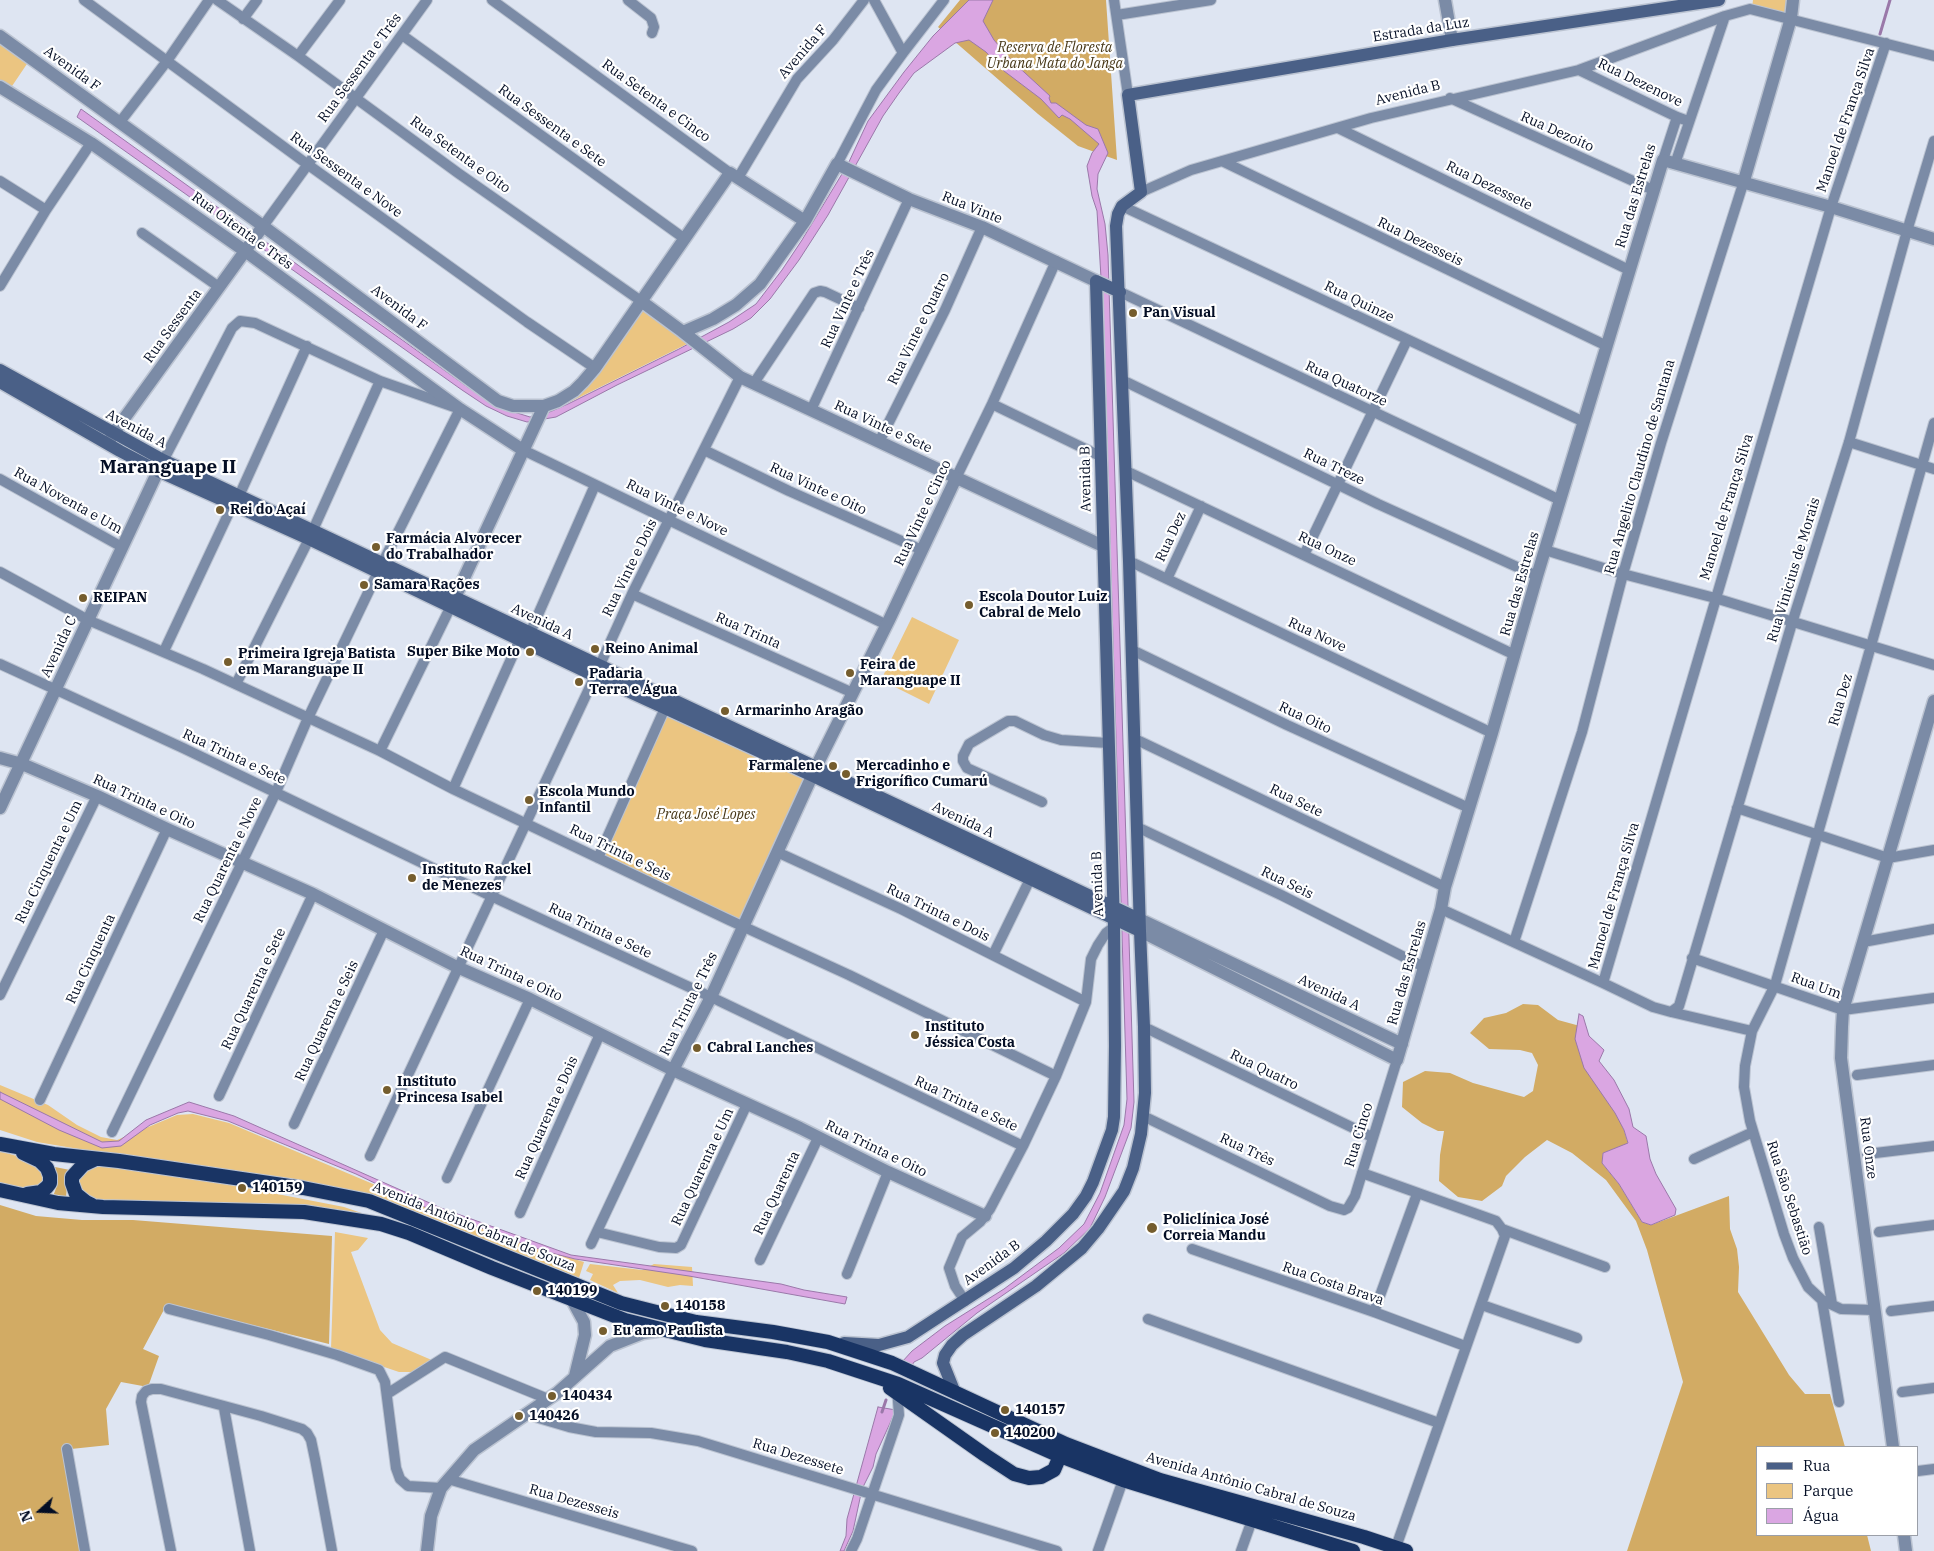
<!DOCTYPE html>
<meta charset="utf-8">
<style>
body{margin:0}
#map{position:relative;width:1934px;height:1551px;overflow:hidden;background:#dee5f2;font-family:"IBM Plex Serif",serif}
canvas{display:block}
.legend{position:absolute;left:1756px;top:1446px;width:162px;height:90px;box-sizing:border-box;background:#fff;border:1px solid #9b9fa8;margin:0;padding:6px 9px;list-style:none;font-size:15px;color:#040e25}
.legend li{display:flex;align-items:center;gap:10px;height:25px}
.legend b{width:25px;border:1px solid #9b9fa8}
.north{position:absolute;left:15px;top:1486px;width:50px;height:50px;-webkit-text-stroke:4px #fff;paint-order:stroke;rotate:250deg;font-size:14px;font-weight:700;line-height:20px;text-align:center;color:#040e25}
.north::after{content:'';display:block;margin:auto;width:18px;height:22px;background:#040e25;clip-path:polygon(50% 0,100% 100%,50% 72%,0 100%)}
</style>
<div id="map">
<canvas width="1934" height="1551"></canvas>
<ul class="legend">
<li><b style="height:6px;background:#4a6087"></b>Rua</li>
<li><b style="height:14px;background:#ebc581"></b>Parque</li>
<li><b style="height:14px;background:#daa6e2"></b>Água</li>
</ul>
<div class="north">N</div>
</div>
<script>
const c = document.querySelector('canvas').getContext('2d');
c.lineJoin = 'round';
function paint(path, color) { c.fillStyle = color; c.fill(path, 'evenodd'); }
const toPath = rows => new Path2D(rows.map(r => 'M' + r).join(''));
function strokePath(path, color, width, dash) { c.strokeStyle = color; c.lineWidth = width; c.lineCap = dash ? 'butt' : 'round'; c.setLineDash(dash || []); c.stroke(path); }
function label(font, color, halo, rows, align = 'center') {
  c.font = font + ' "IBM Plex Serif",serif'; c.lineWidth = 4.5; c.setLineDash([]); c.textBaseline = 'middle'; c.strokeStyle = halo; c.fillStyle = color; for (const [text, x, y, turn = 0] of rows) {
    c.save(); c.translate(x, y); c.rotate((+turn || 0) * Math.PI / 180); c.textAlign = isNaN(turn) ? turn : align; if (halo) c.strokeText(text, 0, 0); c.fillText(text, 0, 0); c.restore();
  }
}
const green = toPath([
 [1753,0,1791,0,1790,16,1752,8],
 [0,40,31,58,8,92,0,87],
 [642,305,691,342,568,403],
 [912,617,959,640,929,704,881,680],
 [668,707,813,776,744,925,598,856],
 [0,1085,48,1105,77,1125,101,1137,117,1140,177,1115,193,1114,229,1123,373,1184,515,1241,584,1262,578,1281,371,1198,37,1142,0,1130],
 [0,1151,33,1161,44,1170,43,1189,0,1188],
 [118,1163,344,1207,373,1217,100,1206,75,1188,78,1172,87,1166],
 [335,1232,368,1238,358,1250,351,1252,380,1330,392,1343,434,1361,415,1372,399,1372,331,1349],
 [590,1264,642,1270,654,1264,692,1267,693,1286,680,1285,668,1287,640,1280,620,1281,613,1285,618,1293,590,1280,593,1274,586,1271]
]);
const forest = toPath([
 [960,0,1106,0,1117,160,1078,146,1038,114,938,27],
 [1523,1004,1538,1005,1558,1020,1580,1026,1624,1130,1628,1144,1603,1153,1602,1163,1619,1184,1642,1222,1651,1225,1729,1196,1730,1229,1737,1249,1739,1267,1738,1292,1789,1375,1805,1394,1830,1394,1845,1447,1758,1447,1758,1535,1867,1535,1871,1551,1627,1551,1683,1382,1647,1250,1636,1221,1606,1180,1572,1153,1547,1140,1525,1157,1506,1176,1502,1186,1482,1201,1458,1197,1439,1181,1440,1155,1444,1131,1438,1131,1422,1123,1402,1107,1403,1082,1425,1071,1450,1073,1473,1083,1524,1097,1533,1091,1538,1065,1532,1053,1520,1050,1489,1049,1470,1033,1484,1018,1506,1013],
 [55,1167,75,1171,67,1185,66,1198,52,1199,58,1183],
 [0,1205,36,1216,82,1220,133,1220,332,1236,329,1344,167,1304,143,1349,159,1356,148,1387,121,1382,106,1409,109,1445,71,1449,87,1551,0,1551]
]);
const water = toPath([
 [969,0,993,0,983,21,994,40,1012,61,1050,96,1049,98,1051,103,1056,103,1086,125,1098,129,1108,153,1098,174,1097,189,1105,224,1108,255,1134,1102,1131,1128,1105,1197,1090,1228,1064,1253,977,1313,922,1358,914,1362,911,1367,902,1362,912,1351,945,1326,1004,1289,1059,1248,1084,1224,1100,1193,1124,1125,1127,1099,1103,311,1097,211,1092,196,1087,166,1092,153,1099,144,1070,119,1062,115,1059,118,1041,99,1004,71,986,52,969,40,955,43,914,73,899,93,883,116,828,215,799,260,770,299,751,318,733,329,617,385,556,417,527,422,507,416,486,406,462,390,77,117,81,109,469,388,501,408,530,417,545,414,568,404,679,349,729,322,756,304,782,270,802,240,848,164,868,121,904,72,933,36,969,0],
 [1579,1014,1583,1016,1589,1036,1604,1050,1599,1061,1614,1080,1629,1109,1633,1127,1646,1136,1650,1159,1656,1174,1676,1209,1675,1215,1651,1225,1642,1222,1619,1184,1602,1163,1603,1153,1628,1143,1624,1130,1615,1113,1584,1068,1575,1039,1579,1014],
 [0,1092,102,1142,119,1141,146,1120,189,1102,234,1116,441,1208,571,1255,781,1284,804,1290,847,1297,845,1304,689,1276,575,1259,544,1251,429,1209,356,1174,228,1121,188,1111,178,1113,150,1125,121,1146,102,1148,59,1130,0,1099,0,1092],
 [878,1407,896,1410,876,1454,873,1467,862,1489,853,1531,844,1551,840,1551,846,1536,847,1519,878,1407]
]);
const stream = toPath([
 [1880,34,1890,0],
 [882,1412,886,1400]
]);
const minor = toPath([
 [84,0,307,164,527,322,595,368],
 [217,0,298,56,458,173,641,301],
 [492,0,730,173],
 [628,0,651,18,654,27,652,33],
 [874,0,903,53],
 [1114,0,1128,95],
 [1117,15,1211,0],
 [243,19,257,0],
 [402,35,685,239],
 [298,56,340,0],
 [1579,70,1677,117,1688,121],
 [1450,98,1653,190],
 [120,122,167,61,209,0],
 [1338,128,1629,270],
 [1663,160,1677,117],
 [1222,161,1607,346],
 [837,164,876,90,903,53,944,0],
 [1675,164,1725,16],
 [738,178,797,79,833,40,864,0],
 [0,181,46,210],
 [1141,192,1191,170,1371,118,1579,70,1725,16,1750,9,1934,56],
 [1122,206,1584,422],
 [261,229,427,0],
 [142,233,219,287],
 [0,286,46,210,91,143],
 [1120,292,1560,500],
 [1122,380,1378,504,1537,576],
 [754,383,814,293,820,291,825,292,859,308],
 [992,404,1100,456],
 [811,410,909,199],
 [879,442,945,310,982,227],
 [1849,442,1934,469],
 [523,450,887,625],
 [704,450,789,491,922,550],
 [161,465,232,328,240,321,255,323,380,381,460,409,382,564],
 [1126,471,1515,655],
 [956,478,992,404,1056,261],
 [0,479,122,547],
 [239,496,307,346],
 [313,530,380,381],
 [1545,550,1623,574,1715,598,1934,665],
 [1304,555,1407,340],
 [1129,561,1492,733],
 [0,572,88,620,203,669,380,751,453,789,729,920,849,975,1056,1076],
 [1167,579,1201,506],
 [632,594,853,693],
 [530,633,595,485],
 [1132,650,1287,725,1469,808],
 [164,651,233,504],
 [0,664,183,748,491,896,711,997,1023,1146],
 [236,684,309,539],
 [1135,739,1445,887],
 [380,751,451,606],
 [453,789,520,639],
 [1042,802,967,768,963,761,963,756,969,744,1008,721,1015,721,1044,735,1061,740,1108,743],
 [1737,808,1888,858,1934,850],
 [1137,827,1281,895,1424,967],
 [777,852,901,909,1086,1002],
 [598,858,665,708],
 [1441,909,1603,983,1653,1007,1671,1012,1679,1006,1792,623,1849,442,1907,231,1934,141],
 [1514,942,1582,732,1623,574,1661,443,1743,184],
 [1863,942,1934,929],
 [993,955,1033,873],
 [1692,958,1843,1010,1934,998],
 [1603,983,1831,207,1886,43],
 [0,995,97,796],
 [1671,1012,1752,1031],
 [1144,1027,1372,1137],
 [1857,1075,1934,1065],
 [219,1096,313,894],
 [40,1100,167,829],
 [1143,1116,1330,1206,1344,1210,1348,1208,1355,1196,1397,1060],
 [294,1124,384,930],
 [112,1132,276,792,308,718,378,572],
 [1867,1154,1934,1146],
 [370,1156,595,676,632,594,740,377],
 [1694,1159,1753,1132],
 [1362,1173,1496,1221,1502,1229,1505,1236,1396,1547],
 [447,1178,530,999],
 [520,1213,600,1034],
 [1819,1227,1832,1304],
 [1502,1229,1605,1267],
 [597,1232,659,1247,676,1248,681,1245,747,1104],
 [1879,1232,1934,1225],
 [591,1244,673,1070],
 [1192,1249,1374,1312,1465,1346],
 [760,1260,818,1138],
 [847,1274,888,1172],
 [1822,1300,1839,1402],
 [965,1301,955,1286,949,1268,962,1237,980,1222,990,1209,1023,1146,1056,1076,1086,1002,1091,959,1098,945,1106,933,1114,927],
 [1482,1305,1577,1338],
 [169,1309,269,1335,337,1355,379,1370,385,1382,396,1468,400,1479,408,1486,441,1488],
 [1874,1310,1841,1309,1822,1300,1808,1287,1793,1258,1784,1234,1750,1121,1744,1087,1745,1066,1752,1031,1775,985,1934,423],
 [1891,1311,1934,1306],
 [1374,1312,1417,1194],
 [1148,1319,1439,1423],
 [1902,1392,1934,1388],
 [387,1394,445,1357,548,1399],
 [224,1408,250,1551],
 [525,1414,569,1427,596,1432,651,1433,698,1441,1057,1551],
 [67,1449,85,1551],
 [1918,1471,1934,1469],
 [448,1479,692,1551],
 [171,1551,141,1402,142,1396,146,1391,152,1389,161,1389,261,1416,302,1429,307,1433,311,1440,315,1459,332,1551],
 [851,1551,857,1539,899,1415,897,1388],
 [1098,1551,1123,1480],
 [1241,1551,1252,1520]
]);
const tertiary = toPath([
 [1445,0,1452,40],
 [0,36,263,226,498,401,513,406,544,406,558,401,574,391,583,382,595,368,730,173,805,221],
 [0,87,91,143,245,251,460,409,523,450],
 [1743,184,1791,18,1793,0],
 [641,301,683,332,740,377,1103,546],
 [683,332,713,319,736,305,760,284,805,221,837,164,909,199,982,227,1096,281],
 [109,442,113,434,261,229],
 [451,606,544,406],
 [0,758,22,764,97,796,167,829,313,894,457,967,530,999,673,1070,800,1128,888,1172,985,1216],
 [0,808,158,471],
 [1139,919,1402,1044],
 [1140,931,1397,1060,1441,909,1445,887,1492,733,1537,576,1663,160,1831,207,1934,239],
 [673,1070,711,997,818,763,890,618,956,478],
 [572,1300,584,1322,585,1335,575,1376],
 [1893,1447,1841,1058,1842,1027,1843,1010,1934,701],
 [1904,1535,1906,1551],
 [427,1551,431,1516,441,1488,474,1450,557,1393,610,1346,643,1333,663,1330]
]);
const secondary = toPath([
 [1096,281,1120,292],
 [0,370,163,460,1139,919],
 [0,382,120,451,158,471,309,539,595,676,813,776,1140,931],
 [844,1343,879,1345,908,1337,1014,1268,1046,1241,1073,1214,1086,1196,1093,1182,1112,1130,1114,1117,1115,1046,1114,927,1096,281],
 [955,1393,943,1363,945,1355,952,1345,963,1335,1036,1286,1082,1248,1098,1229,1124,1191,1133,1168,1141,1134,1145,1093,1144,1027,1140,931,1129,561,1116,226,1118,214,1122,206,1141,192,1128,95,1452,40,1719,0]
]);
const trunk = toPath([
 [0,1144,54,1154,119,1161,303,1188,369,1201,621,1303,696,1322,773,1332,828,1342,892,1363,1066,1444,1160,1480,1364,1537,1406,1551],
 [23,1153,40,1161,47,1168,50,1176,50,1183,47,1187,41,1192,27,1194],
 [0,1190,58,1203,103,1207,304,1212,381,1224,409,1233,492,1268,625,1320,705,1340,787,1352,828,1361,898,1384,1060,1456,1123,1480,1353,1551],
 [92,1205,86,1202,76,1194,72,1183,72,1177,83,1165,96,1159],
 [890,1388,985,1455,1014,1474,1029,1478,1041,1477,1054,1470,1063,1449]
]);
const markers = [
 [1133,313,5,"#755d2e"],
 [220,510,5,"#755d2e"],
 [376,547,5,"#755d2e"],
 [364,585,5,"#755d2e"],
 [83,598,5,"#755d2e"],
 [969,605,5,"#755d2e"],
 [595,649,5,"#755d2e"],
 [530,652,5,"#755d2e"],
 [228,662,5,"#755d2e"],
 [850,673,5,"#755d2e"],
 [579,682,5,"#755d2e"],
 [725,711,5,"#755d2e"],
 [833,766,5,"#755d2e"],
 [846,774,5,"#755d2e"],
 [529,800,5,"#755d2e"],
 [412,878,5,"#755d2e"],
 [915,1035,5,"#755d2e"],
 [697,1048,5,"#755d2e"],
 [387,1090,5,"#755d2e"],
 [242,1188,5,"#755d2e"],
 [1152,1228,6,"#755d2e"],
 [537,1291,5,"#755d2e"],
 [665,1306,5,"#755d2e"],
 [603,1331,5,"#755d2e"],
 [552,1396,5,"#755d2e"],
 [1005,1410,5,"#755d2e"],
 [519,1416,5,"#755d2e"],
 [995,1433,5,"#755d2e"]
];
const streetNames = [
 ["Estrada da Luz",1421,30,-9],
 ["Avenida F",803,52,-49],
 ["Rua Sessenta e Três",360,68,-54],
 ["Avenida F",72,69,36],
 ["Rua Dezenove",1640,83,26],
 ["Avenida B",1408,93,-14],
 ["Rua Setenta e Cinco",656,101,36],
 ["Manoel de França Silva",1846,120,-71],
 ["Rua Sessenta e Sete",552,126,36],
 ["Rua Dezoito",1557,132,24],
 ["Rua Setenta e Oito",460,155,36],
 ["Rua Sessenta e Nove",346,175,36],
 ["Rua Dezessete",1489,186,26],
 ["Rua das Estrelas",1636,196,-73],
 ["Rua Vinte",972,208,22],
 ["Rua Oitenta e Três",242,231,36],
 ["Rua Dezesseis",1420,242,26],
 ["Rua Vinte e Três",848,299,-65],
 ["Rua Quinze",1359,302,26],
 ["Avenida F",399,308,37],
 ["Rua Sessenta",173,326,-54],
 ["Rua Vinte e Quatro",919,329,-64],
 ["Rua Quatorze",1346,384,25],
 ["Rua Vinte e Sete",883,427,25],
 ["Avenida A",136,429,28],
 ["Rua Treze",1334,467,26],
 ["Rua Angelito Claudino de Santana",1640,467,-74],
 ["Avenida B",1086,479,-91],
 ["Rua Vinte e Oito",818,489,25],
 ["Rua Noventa e Um",68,501,29],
 ["Manoel de França Silva",1727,507,-73],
 ["Rua Vinte e Nove",677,508,26],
 ["Rua Vinte e Cinco",923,513,-65],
 ["Rua Dez",1171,537,-65],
 ["Rua Onze",1327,549,25],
 ["Rua Vinte e Dois",630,568,-64],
 ["Rua Vinicius de Morais",1794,570,-73],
 ["Rua das Estrelas",1520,584,-74],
 ["Avenida A",542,622,25],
 ["Rua Trinta",748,631,24],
 ["Rua Nove",1317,635,25],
 ["Avenida C",59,647,-65],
 ["Rua Dez",1841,700,-74],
 ["Rua Oito",1305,718,25],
 ["Rua Trinta e Sete",234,757,25],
 ["Rua Sete",1296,801,26],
 ["Rua Trinta e Oito",144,802,25],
 ["Avenida A",963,820,25],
 ["Rua Trinta e Seis",620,853,26],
 ["Rua Quarenta e Nove",228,860,-64],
 ["Rua Cinquenta e Um",49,862,-64],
 ["Rua Seis",1287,883,26],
 ["Avenida B",1098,884,-92],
 ["Manoel de França Silva",1614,896,-74],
 ["Rua Trinta e Dois",938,913,26],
 ["Rua Trinta e Sete",600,931,25],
 ["Rua Cinquenta",91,959,-65],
 ["Rua das Estrelas",1407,973,-74],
 ["Rua Trinta e Oito",511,974,25],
 ["Rua Um",1816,986,20],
 ["Rua Quarenta e Sete",254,989,-65],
 ["Avenida A",1329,993,25],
 ["Rua Trinta e Três",689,1004,-64],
 ["Rua Quarenta e Seis",327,1021,-65],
 ["Rua Quatro",1264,1070,26],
 ["Rua Trinta e Sete",966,1104,25],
 ["Rua Quarenta e Dois",547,1118,-66],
 ["Rua Cinco",1359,1135,-73],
 ["Rua Onze",1868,1148,83],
 ["Rua Trinta e Oito",876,1149,26],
 ["Rua Três",1247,1150,25],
 ["Rua Quarenta e Um",703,1167,-65],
 ["Rua Quarenta",777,1193,-65],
 ["Rua São Sebastião",1789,1198,72],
 ["Avenida Antônio Cabral de Souza",474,1227,22],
 ["Avenida B",992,1263,-36],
 ["Rua Costa Brava",1333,1284,19],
 ["Rua Dezessete",798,1457,17],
 ["Avenida Antônio Cabral de Souza",1251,1487,16],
 ["Rua Dezesseis",574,1502,16]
];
const parkNames = [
 ["Reserva de Floresta",1055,48],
 ["Urbana Mata do Janga",1055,64],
 ["Praça José Lopes",706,815]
];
const poiNames = [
 ["Pan Visual",1143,313],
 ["Rei do Açaí",230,510],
 ["Farmácia Alvorecer",386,539],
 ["do Trabalhador",386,555],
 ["Samara Rações",374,585],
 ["Escola Doutor Luiz",979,597],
 ["Cabral de Melo",979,613],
 ["REIPAN",93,598],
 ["Reino Animal",605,649],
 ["Super Bike Moto",520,652,"right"],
 ["Primeira Igreja Batista",238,654],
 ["em Maranguape II",238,670],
 ["Feira de",860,665],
 ["Maranguape II",860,681],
 ["Padaria",589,674],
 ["Terra e Água",589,690],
 ["Armarinho Aragão",735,711],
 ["Farmalene",823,766,"right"],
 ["Mercadinho e",856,766],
 ["Frigorífico Cumarú",856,782],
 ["Escola Mundo",539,792],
 ["Infantil",539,808],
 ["Instituto Rackel",422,870],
 ["de Menezes",422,886],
 ["Instituto",925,1027],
 ["Jéssica Costa",925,1043],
 ["Cabral Lanches",707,1048],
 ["Instituto",397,1082],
 ["Princesa Isabel",397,1098],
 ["140159",252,1188],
 ["Policlínica José",1163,1220],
 ["Correia Mandu",1163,1236],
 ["140199",547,1291],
 ["140158",675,1306],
 ["Eu amo Paulista",613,1331],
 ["140434",562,1396],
 ["140157",1015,1410],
 ["140426",529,1416],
 ["140200",1005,1433]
];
const districtNames = [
 ["Maranguape II",168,468]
];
paint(green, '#ebc581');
paint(forest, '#d2ab64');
paint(water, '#daa6e2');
strokePath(water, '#9a78a9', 1);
strokePath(stream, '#9a78a9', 3);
strokePath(minor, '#bbc3d1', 12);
strokePath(tertiary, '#bbc3d1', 15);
strokePath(secondary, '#bbc3d1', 15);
strokePath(trunk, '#bbc3d1', 16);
strokePath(minor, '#7b8ba6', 10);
strokePath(tertiary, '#7b8ba6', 12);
strokePath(secondary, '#4a6087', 12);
strokePath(trunk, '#193464', 14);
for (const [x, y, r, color] of markers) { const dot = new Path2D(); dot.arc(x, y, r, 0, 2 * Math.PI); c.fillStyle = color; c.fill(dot); strokePath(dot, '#fff', 2); }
label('14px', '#040e25', '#fff', streetNames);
label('italic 14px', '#463616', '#fff', parkNames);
label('bold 14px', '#040e25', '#fff', poiNames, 'left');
label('bold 19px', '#040e25', '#fff', districtNames);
</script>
